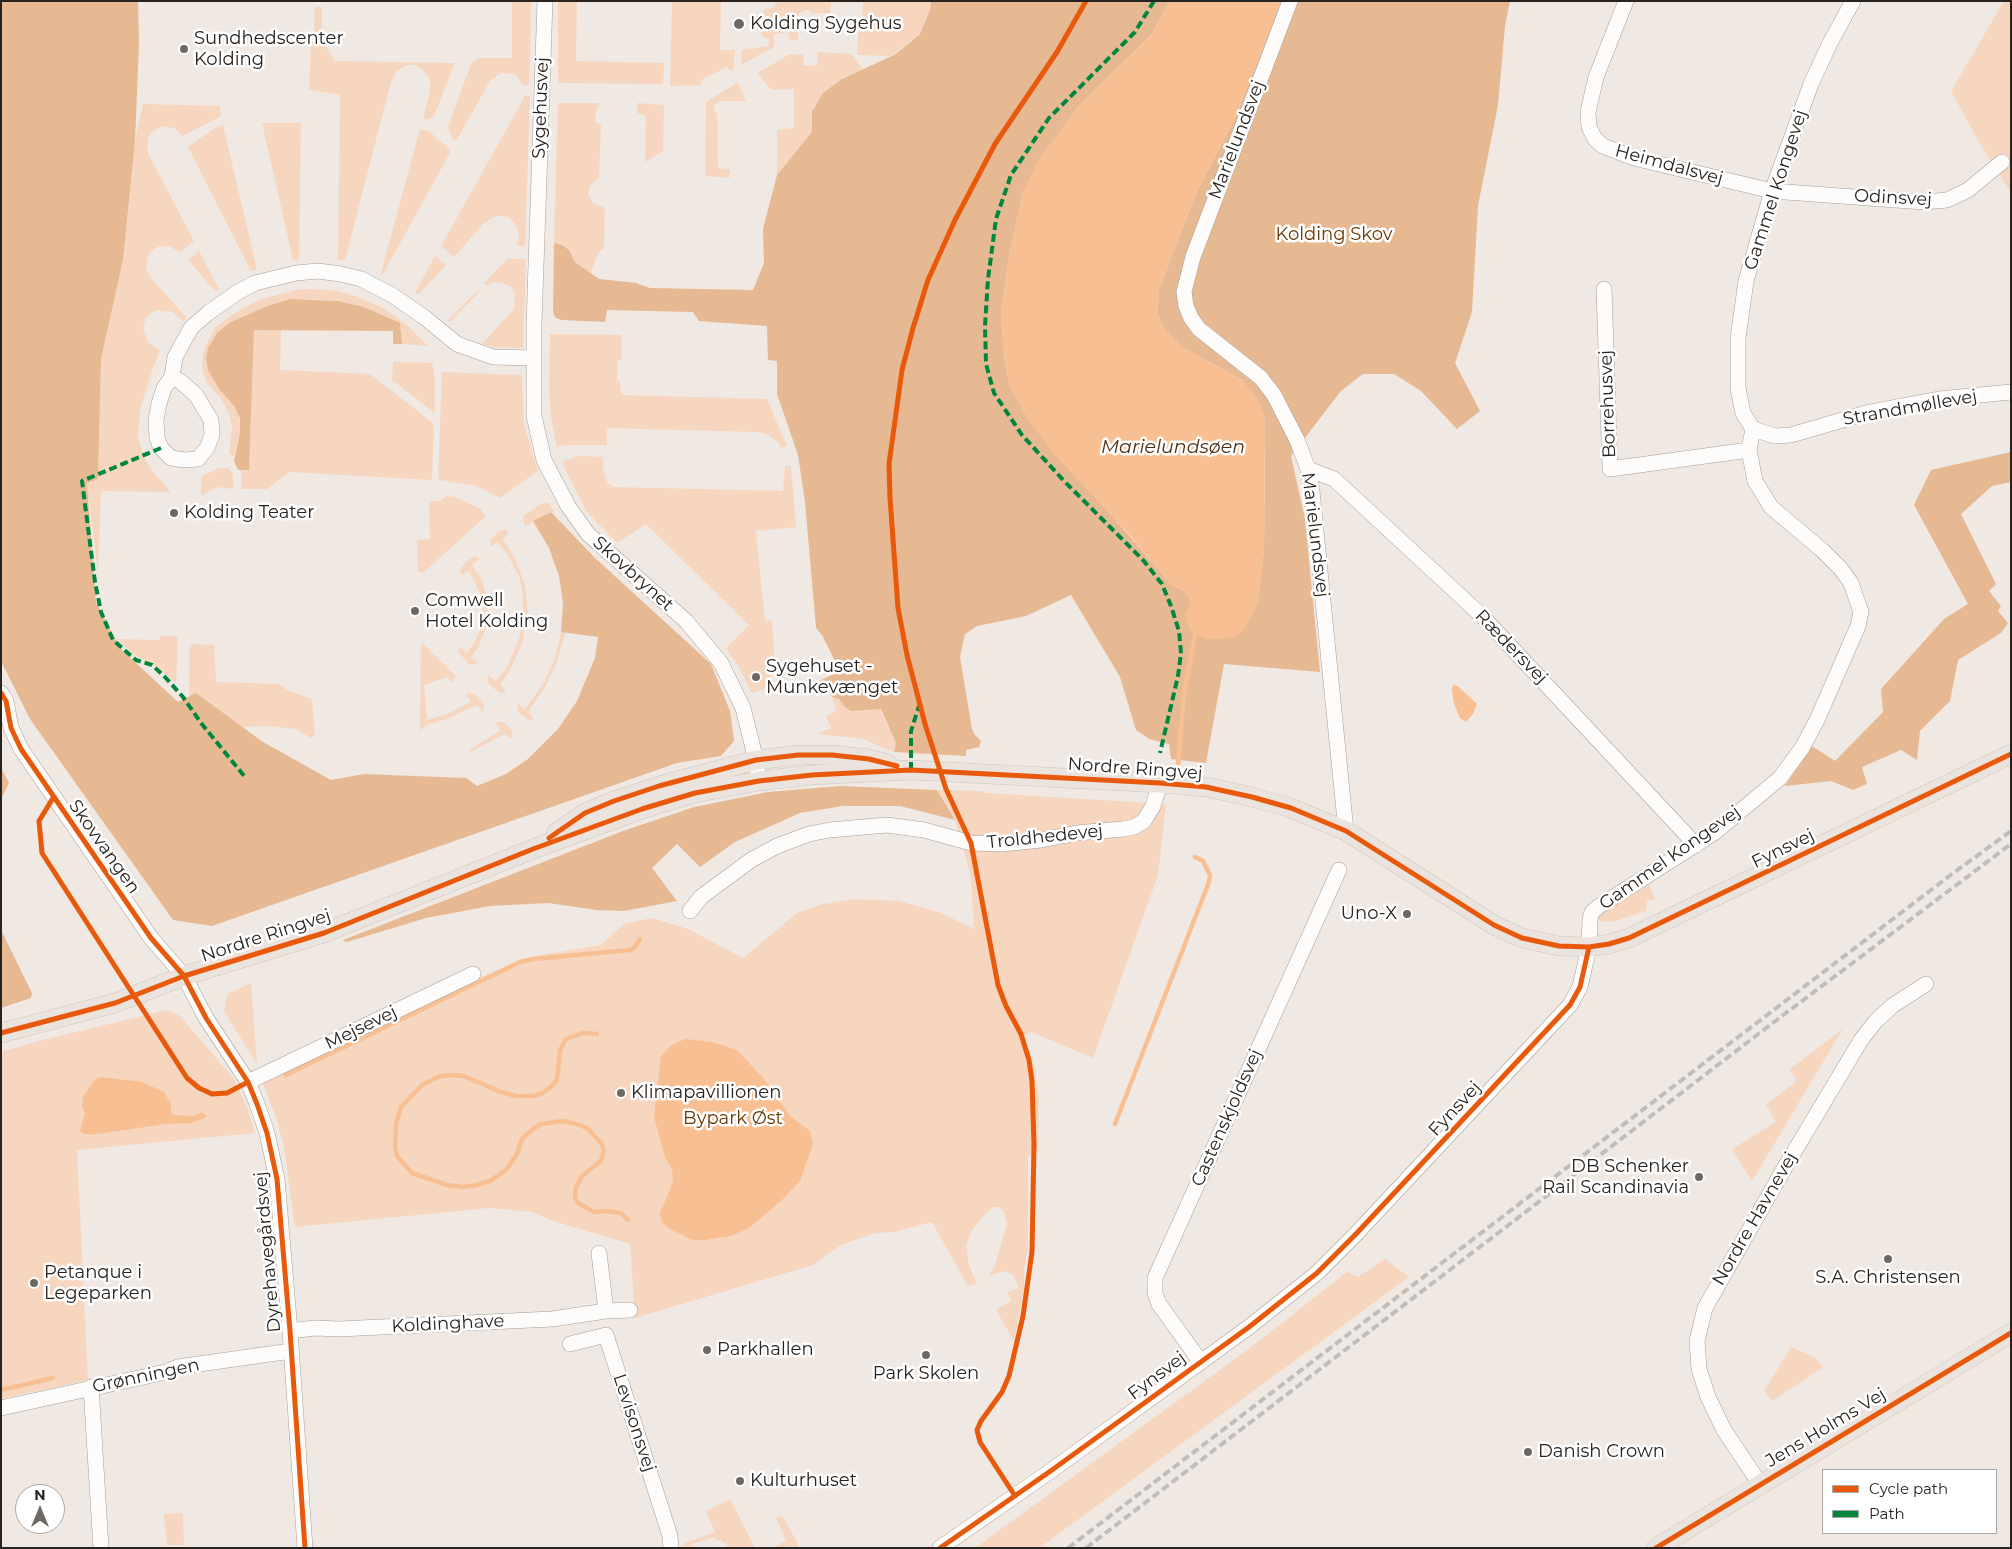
<!DOCTYPE html>
<meta charset="utf-8">
<style>
body{margin:0}
#map{position:relative;width:2012px;height:1549px;overflow:hidden;background:#f0e8e2;font-family:Montserrat,sans-serif}
canvas{display:block}
.frame{position:absolute;inset:0;border:2px solid #28231f;pointer-events:none}
.legend{position:absolute;left:1822px;top:1469px;width:175px;height:65px;box-sizing:border-box;background:#fff;border:1px solid #a9a7a5;margin:0;padding:6px 9px;list-style:none;font-size:15px;color:#28231f}
.legend li{display:flex;align-items:center;gap:10px;height:25px}
.legend b{width:25px;border:1px solid #a9a7a5}
.north{position:absolute;left:15px;top:1484px;width:50px;height:50px;box-sizing:border-box;background:#fff;border:1px solid #a9a7a5;border-radius:50%;rotate:0deg;font-size:14px;font-weight:700;line-height:20px;text-align:center;color:#28231f}
.north::after{content:'';display:block;margin:auto;width:18px;height:22px;background:#6e6863;clip-path:polygon(50% 0,100% 100%,50% 72%,0 100%)}
</style>
<div id="map">
<canvas width="2012" height="1549"></canvas>
<div class="frame"></div>
<ul class="legend">
<li><b style="height:6px;background:#e8590c"></b>Cycle path</li>
<li><b style="height:6px;background:#00873e"></b>Path</li>
</ul>
<div class="north">N</div>
</div>
<script>
const c = document.querySelector('canvas').getContext('2d');
c.lineJoin = 'round';
function paint(path, color) { c.fillStyle = color; c.fill(path, 'evenodd'); }
const toPath = rows => new Path2D(rows.map(r => 'M' + r).join(''));
function strokePath(path, color, width, dash) { c.strokeStyle = color; c.lineWidth = width; c.lineCap = dash ? 'butt' : 'round'; c.setLineDash(dash || []); c.stroke(path); }
function label(font, color, halo, rows, align = 'center') {
  c.font = font + ' Montserrat,sans-serif'; c.lineWidth = 5; c.setLineDash([]); c.textBaseline = 'middle'; c.strokeStyle = halo; c.fillStyle = color; for (const [text, x, y, turn = 0] of rows) {
    c.save(); c.translate(x, y); c.rotate((+turn || 0) * Math.PI / 180); c.textAlign = isNaN(turn) ? turn : align; if (halo) c.strokeText(text, 0, 0); c.fillText(text, 0, 0); c.restore();
  }
}
const green = toPath([
 [512,1,531,1,529,85,524,86,515,74,501,73,490,81,456,141,452,138,448,127,471,64,478,58,512,58],
 [558,1,577,1,576,61,664,63,663,84,558,83],
 [672,1,721,1,720,50,735,50,733,70,731,71,727,67,701,80,701,85,670,86],
 [778,1,831,1,830,13,811,13,809,10,804,10,799,13,798,39,790,41,788,32,774,34,774,47,741,65,742,50,768,46,769,40,763,37,759,29,760,14,763,14,763,10,772,8],
 [863,1,931,1,930,10,920,34,891,56,857,55,859,20,862,20],
 [2004,1,2011,1,2011,193,1979,142,1951,91],
 [315,7,322,7,322,41,335,61,455,63,434,116,429,119,423,119,430,91,430,80,424,71,416,65,407,65,397,71,391,82,345,260,338,260,340,95,309,90,311,42,314,42],
 [818,52,851,54,863,69,842,79,812,112,812,132,777,175,777,130,794,128,794,89,774,90,768,87,758,73,788,55,793,54,804,55,803,65,817,66],
 [738,82,746,101,719,101,714,106,714,111,717,114,718,168,730,170,729,178,705,176,706,102],
 [524,96,530,96,525,246,517,246,519,234,516,225,508,217,496,216,484,223,454,257,441,246,523,100],
 [558,103,600,103,596,112,595,120,597,123,601,124,599,178,590,185,588,194,594,204,605,208,604,248,598,253,591,273,575,262,569,250,562,245,554,243],
 [637,103,664,105,663,151,645,162,646,116,637,113],
 [143,104,220,106,221,116,183,136,174,128,162,126,151,133,148,139,147,151,150,157,194,241,180,252,169,246,157,247,148,255,147,261,146,268,152,279,186,317,183,321,173,312,156,310,146,317,143,329,148,342,160,351,153,368,140,409,138,438,145,459,155,474,171,492,101,491,98,572,87,483,98,479,101,359,123,260,135,141],
 [262,123,301,123,299,259,293,260],
 [223,125,257,270,251,271,188,147,215,128],
 [420,129,429,131,451,151,383,274,381,273],
 [199,251,219,289,215,291,188,260],
 [435,256,446,265,419,294,415,293],
 [507,259,526,259,523,348,493,347,482,344,514,309,515,293,511,287,503,283,495,282,486,285,484,283],
 [301,289,332,290,356,296,383,308,408,326,428,346,402,344,400,323,364,307,338,301,315,299,267,306,229,323,212,340,206,359,206,365,219,389,234,406,239,414,240,432,234,456,229,454,232,427,230,416,222,400,207,383,203,372,202,360,206,345,215,328,227,318,249,305,261,299],
 [477,291,479,292,451,321,447,321],
 [281,329,280,370,370,374,434,424,432,480,289,472,267,489,241,489,241,470,249,469,254,330],
 [550,334,622,335,621,360,617,360,617,381,620,381,621,395,767,399,787,446,781,448,778,442,766,434,755,432,607,428,607,445,566,445,557,447,551,418,549,389],
 [393,362,432,363,435,378,435,413,392,380],
 [442,372,522,375,524,425,538,471,500,498,477,486,438,480],
 [579,456,603,457,603,469,607,482,613,487,783,491,785,466,791,466,796,527,756,531,765,621,772,620,775,664,778,671,767,679,770,687,752,693,740,669,726,648,749,625,646,524,617,543,587,512,563,465,563,461],
 [220,468,228,468,233,474,233,489,216,487,201,496,201,476],
 [446,496,455,497,481,509,486,516,423,573,418,572,417,540,430,539,429,501,440,501],
 [543,503,549,503,555,513,551,512,525,526,523,516],
 [505,530,509,532,503,539,515,559,525,585,528,613,522,644,509,672,500,685,506,691,502,693,498,692,487,682,488,675,496,681,507,667,519,639,523,616,523,594,519,576,505,550,497,542,491,547,490,545,490,540,499,531],
 [475,557,480,558,472,565,482,580,486,594,488,611,483,612,481,595,469,571,462,575,460,571,461,567,471,558],
 [482,615,487,615,487,624,479,646,471,657,478,663,470,665,458,652,460,648,467,653,476,640,481,628],
 [561,632,566,632,556,664,545,687,528,712,534,719,528,720,517,711,518,704,525,709,545,681,555,658],
 [160,636,178,636,176,683,154,665,133,654,117,639,160,640],
 [421,642,456,676,452,683,447,677,424,685,427,720,447,714,471,702,466,695,469,693,474,694,484,704,483,711,477,705,444,720,428,724,420,731],
 [193,644,214,645,216,682,279,684,289,691,312,699,315,734,311,738,296,729,270,726,242,727,189,697,189,649],
 [832,697,839,699,851,710,880,709,896,743,894,752,863,739,817,734,831,728,826,716,836,711],
 [495,722,503,722,513,731,511,739,505,734,470,752,469,750,501,730],
 [937,790,982,791,985,793,1166,804,1158,875,1093,1058,1031,1032,1024,1036,1034,1066,1039,1099,1038,1150,1028,1157,1028,1249,1024,1269,1024,1288,1014,1341,996,1310,1011,1301,1008,1292,1018,1288,1018,1285,1013,1275,1006,1271,988,1276,995,1265,1007,1224,1004,1212,999,1207,993,1207,983,1216,972,1230,966,1246,969,1265,977,1284,968,1286,932,1222,894,1232,875,1233,841,1245,813,1265,635,1318,630,1244,553,1221,532,1212,489,1208,295,1227,284,1147,277,1120,261,1079,524,958,601,945,624,924,652,918,688,929,743,958,797,913,823,904,853,899,899,901,939,912,974,929,971,877,955,820],
 [1649,885,1655,899,1647,901,1646,911,1615,921,1602,922,1598,920,1598,916,1602,913],
 [251,983,257,1064,224,1011,227,994],
 [167,1010,180,1016,234,1079,247,1107,255,1133,77,1150,88,1380,1,1399,1,1052,39,1041],
 [1843,1029,1779,1136,1752,1181,1732,1149,1776,1122,1766,1105,1795,1082,1796,1079,1789,1070],
 [1385,1259,1409,1277,1039,1548,975,1548,1246,1351,1347,1272,1358,1277],
 [1791,1347,1817,1359,1823,1367,1772,1401,1764,1391],
 [730,1499,755,1548,728,1548,726,1543,722,1543,721,1539,716,1541,715,1537,691,1544,692,1548,683,1548,685,1543,715,1532,706,1511],
 [183,1513,184,1545,167,1545,164,1514],
 [782,1516,796,1540,798,1548,773,1548,786,1540,776,1518]
]);
const forest = toPath([
 [1,1,138,1,139,44,135,141,123,260,101,359,98,479,87,483,96,602,120,648,178,702,196,693,263,742,331,780,364,774,466,778,477,786,506,774,528,759,558,729,577,701,595,658,598,637,561,632,563,603,559,576,549,548,533,521,551,512,595,558,711,664,730,711,734,741,721,756,677,763,212,926,173,920,30,719,1,661],
 [931,1,1170,1,1152,34,1078,107,1023,192,1009,257,1001,316,1005,363,1010,386,1029,420,1172,585,1184,591,1190,599,1190,629,1196,635,1257,605,1264,550,1265,430,1264,415,1242,380,1182,347,1163,328,1157,312,1159,289,1196,193,1236,116,1281,1,1510,1,1505,26,1498,105,1478,206,1472,312,1455,363,1480,411,1457,429,1421,391,1394,374,1363,374,1341,391,1291,456,1305,519,1320,672,1224,664,1206,763,1171,759,1169,744,1149,739,1136,730,1120,677,1071,595,1026,616,977,626,965,634,960,657,972,729,974,734,981,741,979,747,966,750,966,756,894,752,896,743,881,709,851,711,845,707,839,699,832,697,829,692,820,695,817,690,815,683,840,671,822,635,816,628,805,502,798,455,777,394,777,361,768,360,767,326,699,321,693,312,607,310,605,322,562,320,556,318,553,313,554,243,562,245,569,250,575,262,599,279,636,283,650,288,753,290,764,263,763,229,777,175,812,132,812,112,823,93,842,79,894,55,907,45,920,34,930,10],
 [290,299,338,301,364,307,400,323,402,344,393,344,393,331,254,330,249,470,238,470,234,461,240,432,240,418,234,406,219,389,208,370,206,359,208,348,217,333,229,323,267,306],
 [2011,452,2011,482,1992,486,1961,514,1996,584,1989,591,2001,606,1998,611,2008,623,2001,633,1958,660,1950,701,1920,731,1917,760,1901,750,1862,767,1867,784,1853,790,1831,781,1785,786,1812,746,1835,761,1883,712,1881,689,1944,619,1968,604,1914,505,1931,470],
 [1,768,9,783,1,799],
 [840,786,937,790,955,820,900,806,843,806,800,813,735,842,700,867,677,844,652,868,677,901,624,911,597,910,548,903,490,906,426,918,347,942,343,940,623,831,694,807,768,792],
 [1,930,32,993,31,998,1,1008]
]);
const water = toPath([
 [1170,1,1281,1,1236,116,1196,193,1159,289,1157,312,1163,328,1182,347,1242,380,1257,398,1264,415,1265,430,1264,550,1257,605,1246,627,1237,636,1223,639,1206,639,1196,635,1190,629,1187,624,1185,613,1190,606,1190,599,1184,591,1172,585,1126,531,1052,452,1029,420,1010,386,1005,363,1001,316,1009,257,1023,192,1038,160,1078,107,1152,34],
 [1453,685,1458,686,1477,704,1473,714,1466,722,1460,718,1454,704,1452,690],
 [685,1039,712,1042,737,1050,763,1078,791,1117,810,1131,813,1144,800,1181,783,1199,749,1228,731,1236,704,1240,693,1240,668,1228,662,1222,660,1213,673,1182,672,1169,665,1157,654,1117,661,1057,670,1046],
 [101,1077,142,1082,164,1092,171,1104,171,1112,174,1115,194,1116,202,1112,207,1117,191,1123,166,1124,90,1135,82,1133,80,1131,85,1114,82,1106,83,1097,95,1079]
]);
const stream = toPath([
 [1178,766,1184,693,1195,634],
 [597,1034,583,1033,566,1039,560,1050,557,1080,551,1087,543,1093,533,1096,517,1096,501,1092,464,1076,452,1075,440,1076,422,1085,401,1107,396,1124,395,1147,397,1156,412,1173,447,1185,463,1187,477,1185,490,1181,506,1170,517,1154,522,1139,533,1129,541,1124,563,1121,576,1124,587,1128,601,1143,604,1151,601,1161,582,1176,576,1187,575,1197,578,1203,594,1212,608,1211,621,1213,628,1220],
 [286,1075,520,962,534,959,630,950,635,947,640,939],
 [1115,1124,1209,882,1210,875,1203,861,1195,857],
 [1,1390,53,1378]
]);
const minor = toPath([
 [545,1,534,324,534,416,544,460,568,506,588,534,686,621,721,663,743,708,756,760,759,781],
 [1290,1,1193,257,1184,292,1186,306,1191,318,1199,329,1261,378,1274,395,1297,440,1308,469,1312,491,1346,831],
 [1626,1,1596,77,1588,112,1589,127,1595,139,1603,146,1634,158,1772,191,1924,202,1947,200,1968,190,2002,162],
 [1604,289,1610,469,1749,450],
 [172,377,180,381,196,395,211,420,212,435,207,448,198,459,184,460,171,458,161,448,157,438,156,420,159,404,164,388,172,377,175,357,191,328,208,313,238,292,255,283,296,273,318,271,341,274,361,279,392,295,424,317,457,344,493,357,534,358],
 [1753,429,1775,436,1791,435,1870,412,1939,399,2011,392],
 [1308,469,1334,479,1482,616,1696,845],
 [1,693,6,701,11,728,21,749,151,938,184,976,206,1018,248,1082,257,1104,267,1133,277,1179,290,1331,305,1548],
 [690,911,701,897,751,860,777,846,809,834,830,830,887,825,924,830,971,843,1002,844,1041,840,1077,833,1123,829,1134,827,1144,821,1153,806,1160,783],
 [248,1082,473,974],
 [599,1253,606,1311],
 [290,1331,315,1328,339,1329,552,1319,606,1311,630,1310],
 [570,1344,606,1335,670,1536,671,1548],
 [1200,1361,1159,1304,1155,1293,1155,1278,1339,870],
 [91,1387,101,1548],
 [1,1408,166,1372,178,1367,291,1351],
 [1760,1484,1724,1430,1708,1397,1699,1369,1697,1341,1705,1308,1785,1167,1861,1040,1875,1022,1892,1006,1926,984],
 [940,1548,1052,1470,1249,1327,1317,1273,1355,1235,1570,1005,1580,987,1589,947,1590,919,1592,912,1598,907,1714,833,1780,778,1802,748,1817,720,1858,626,1861,612,1851,583,1841,569,1822,550,1771,507,1755,481,1749,450,1753,429,1743,413,1738,388,1738,338,1746,281,1772,191,1811,84,1830,43,1853,1]
]);
const major = toPath([
 [556,833,585,813,614,801,659,786,756,760,798,755,832,755,869,759,888,764],
 [1,1033,115,1003,184,976,324,933,533,849,642,809,695,793,759,781,812,775,911,770,1160,783,1206,787,1252,797,1291,808,1346,831,1494,925,1522,938,1559,946,1589,947,1609,944,1629,938,2011,754],
 [1656,1548,2011,1333]
]);
const rail = toPath([
 [1068,1548,1952,874,2011,831],
 [1086,1548,1778,1019,2011,844]
]);
const quiet = toPath([
 [1154,1,1135,32,1049,118,1011,175,996,219,988,279,985,326,986,364,994,393,1022,435,1064,481,1143,560,1162,584,1171,606,1179,631,1181,653,1178,676,1160,753],
 [161,448,82,481,95,582,101,612,113,640,136,660,152,665,165,677,183,697,201,723,245,777],
 [911,770,911,731,919,706]
]);
const cycleway = toPath([
 [1,693,6,701,11,728,21,749,151,938,184,976,206,1018,248,1082,257,1104,267,1133,277,1179,290,1331,305,1548],
 [53,798,39,821,42,853,187,1078,199,1088,212,1094,227,1093,248,1082],
 [549,838,585,813,614,801,659,786,756,760,798,755,832,755,869,759,897,766],
 [1,1033,115,1003,184,976,324,933,533,849,642,809,695,793,759,781,812,775,911,770,1160,783,1206,787,1252,797,1291,808,1346,831,1494,925,1522,938,1559,946,1589,947,1609,944,1629,938,2011,754],
 [1015,1496,980,1442,977,1430,981,1421,1002,1392,1009,1376,1023,1316,1032,1252,1034,1145,1032,1081,1029,1060,1021,1034,1006,1006,998,985,971,843,946,789,925,724,907,655,898,608,890,498,889,464,902,370,913,328,928,280,955,220,995,144,1057,52,1086,1],
 [940,1548,1052,1470,1249,1327,1317,1273,1355,1235,1570,1005,1580,987,1589,947],
 [1656,1548,2011,1333]
]);
const markers = [
 [739,24,6,"#6e6863"],
 [184,49,5,"#6e6863"],
 [174,513,5,"#6e6863"],
 [415,611,5,"#6e6863"],
 [756,677,5,"#6e6863"],
 [1407,914,5,"#6e6863"],
 [621,1093,5,"#6e6863"],
 [1699,1177,5,"#6e6863"],
 [1888,1259,5,"#6e6863"],
 [34,1283,5,"#6e6863"],
 [707,1350,5,"#6e6863"],
 [926,1355,5,"#6e6863"],
 [1528,1452,5,"#6e6863"],
 [740,1481,5,"#6e6863"]
];
const poiNames = [
 ["Kolding Sygehus",750,24],
 ["Sundhedscenter",194,39],
 ["Kolding",194,60],
 ["Kolding Teater",184,513],
 ["Comwell",425,601],
 ["Hotel Kolding",425,622],
 ["Sygehuset -",766,667],
 ["Munkevænget",766,688],
 ["Uno-X",1397,914,"right"],
 ["Klimapavillionen",631,1093],
 ["DB Schenker",1689,1167,"right"],
 ["Rail Scandinavia",1689,1188,"right"],
 ["Petanque i",44,1273],
 ["Legeparken",44,1294],
 ["S.A. Christensen",1888,1278,"center"],
 ["Parkhallen",717,1350],
 ["Park Skolen",926,1374,"center"],
 ["Danish Crown",1538,1452],
 ["Kulturhuset",750,1481]
];
const streetNames = [
 ["Sygehusvej",541,108,-88],
 ["Marielundsvej",1237,140,-69],
 ["Heimdalsvej",1669,165,15],
 ["Gammel Kongevej",1776,190,-72],
 ["Odinsvej",1893,198,3],
 ["Borrehusvej",1608,404,-92],
 ["Strandmøllevej",1910,408,-10],
 ["Marielundsvej",1315,535,83],
 ["Skovbrynet",633,574,42],
 ["Rædersvej",1511,647,46],
 ["Nordre Ringvej",1135,769,4],
 ["Troldhedevej",1045,837,-6],
 ["Skovvangen",104,847,55],
 ["Fynsvej",1783,849,-26],
 ["Gammel Kongevej",1670,858,-35],
 ["Nordre Ringvej",266,936,-18],
 ["Mejsevej",361,1028,-26],
 ["Fynsvej",1455,1109,-47],
 ["Castenskjoldsvej",1227,1118,-66],
 ["Nordre Havnevej",1755,1219,-60],
 ["Dyrehavegårdsvej",268,1252,-95],
 ["Koldinghave",448,1324,-3],
 ["Grønningen",146,1376,-12],
 ["Fynsvej",1157,1376,-37],
 ["Levisonsvej",634,1423,72],
 ["Jens Holms Vej",1826,1428,-31]
];
const parkNames = [
 ["Kolding Skov",1334,235],
 ["Bypark Øst",733,1119]
];
const waterNames = [
 ["Marielundsøen",1173,447]
];
paint(green, '#f6d6be');
paint(forest, '#e6b993');
paint(water, '#f8bf92');
strokePath(stream, '#f8bf92', 4.5);
strokePath(minor, '#a59f9a', 16);
strokePath(major, '#cac7c4', 20);
strokePath(minor, '#fdfcfb', 15);
strokePath(major, '#ebe3dd', 19);
strokePath(rail, '#c0bebd', 4, [8, 4]);
strokePath(quiet, '#00873e', 4, [8, 4]);
strokePath(cycleway, '#e8590c', 5);
for (const [x, y, r, color] of markers) { const dot = new Path2D(); dot.arc(x, y, r, 0, 2 * Math.PI); c.fillStyle = color; c.fill(dot); strokePath(dot, '#fff', 2); }
label('18px', '#28231f', '#fff', poiNames, 'left');
label('18px', '#28231f', '#fff', streetNames);
label('18px', '#6a3805', '#fff', parkNames);
label('italic 19px', '#4e2f15', '#fff', waterNames);
</script>
